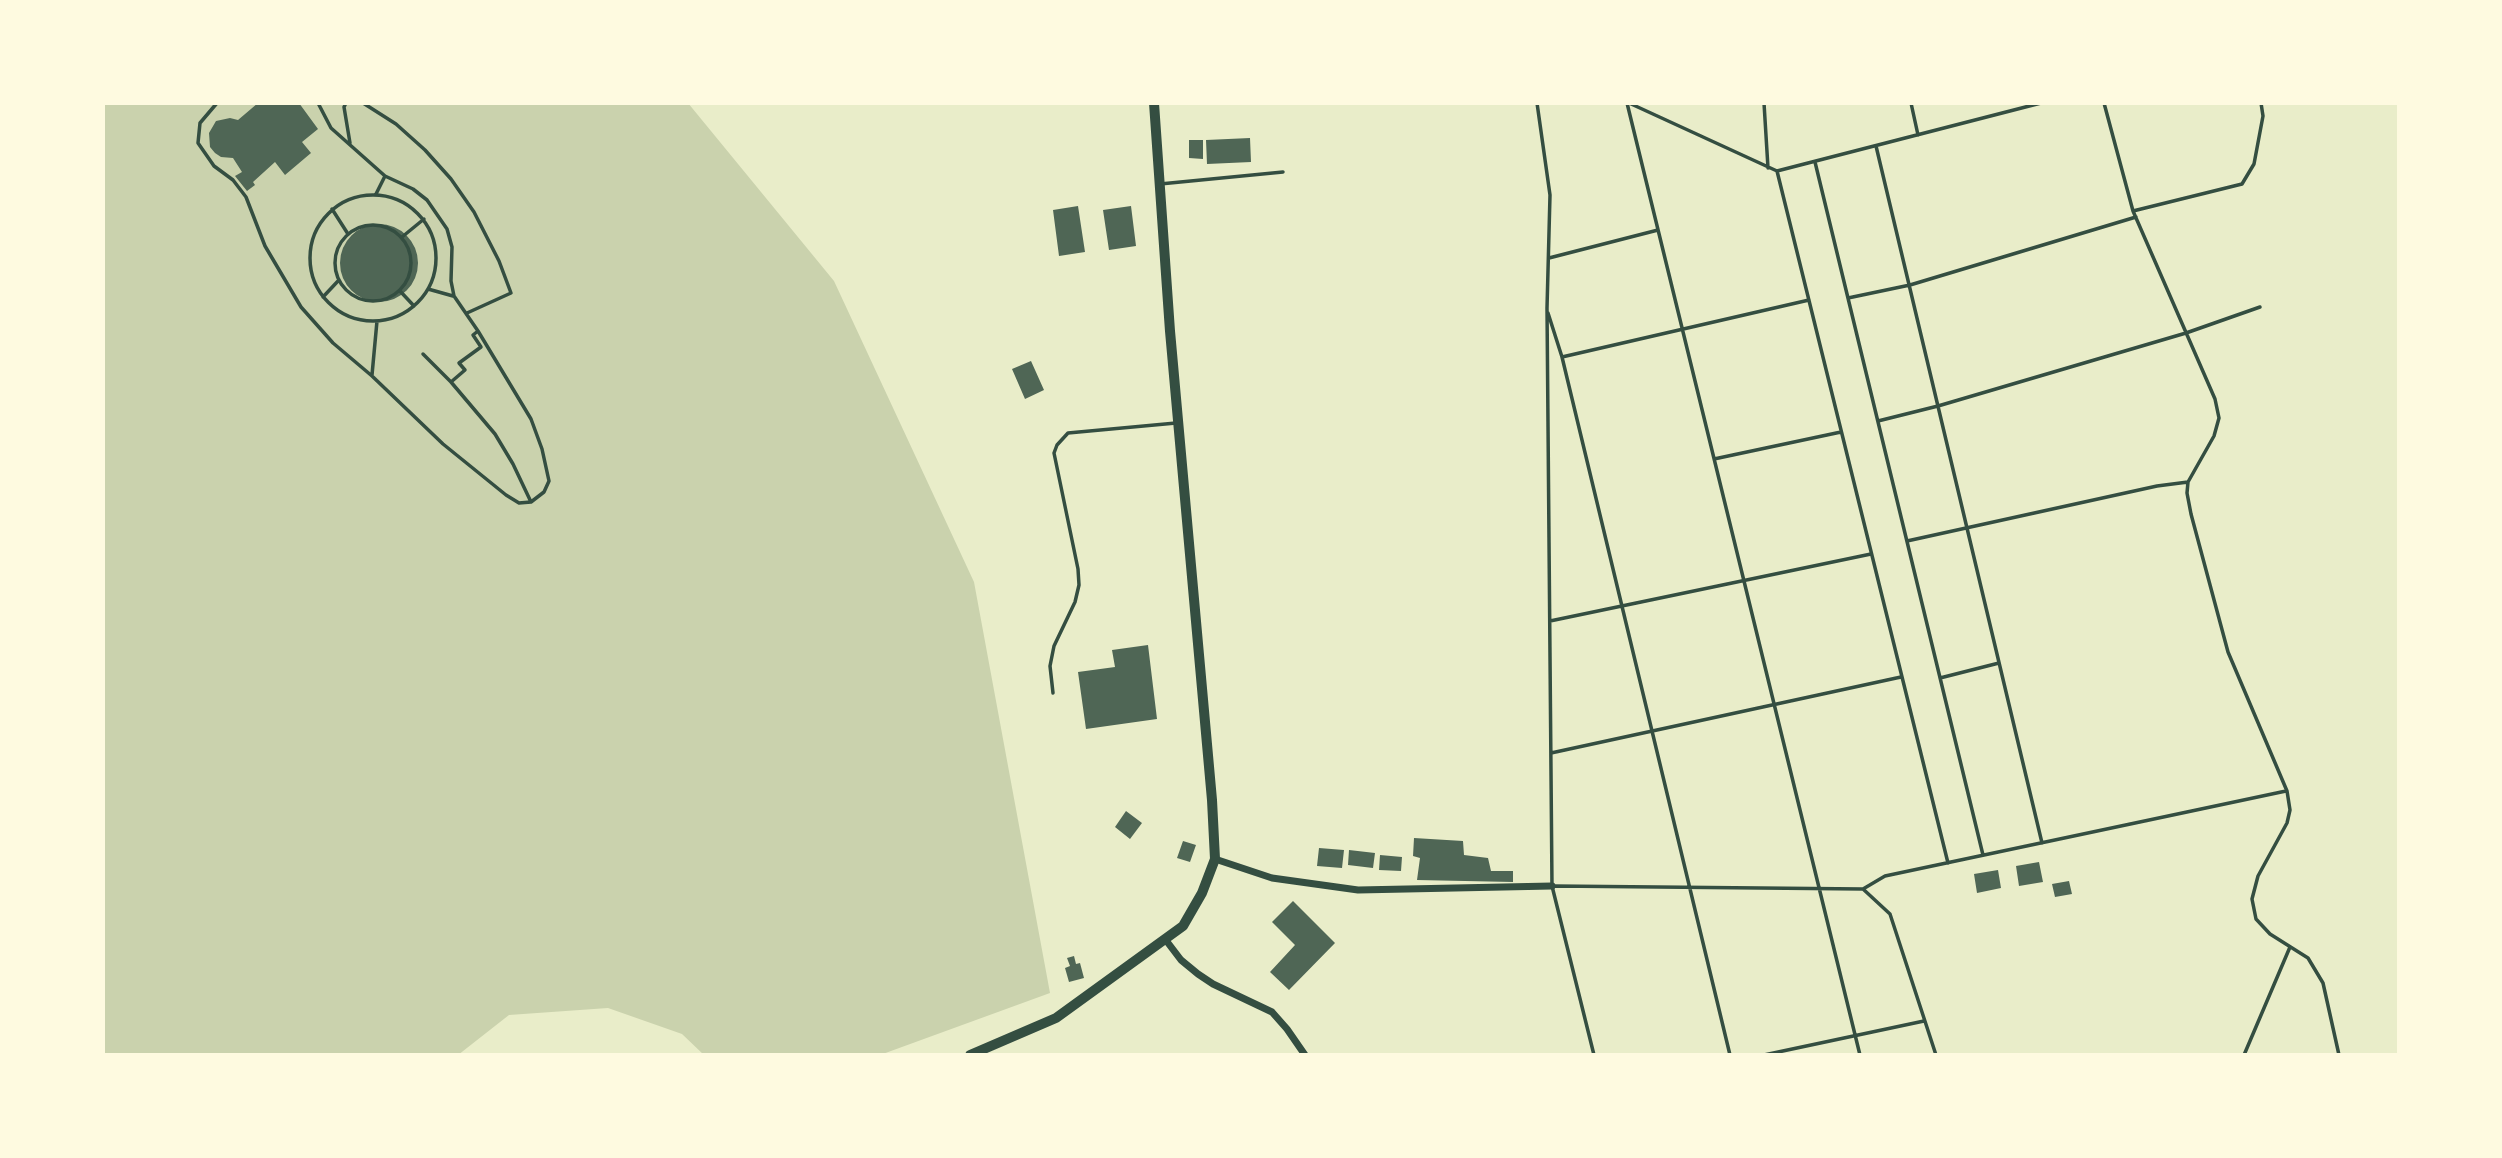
<!DOCTYPE html>
<style>
body{margin:0}
#map{position:relative;width:2502px;height:1158px;overflow:hidden;background:#e9edc9;font-family:"Asap Condensed",sans-serif}
canvas{display:block}
.frame{position:absolute;inset:0;border:105px solid #fefae0;pointer-events:none}
</style>
<div id="map">
<canvas width="2502" height="1158"></canvas>
<div class="frame"></div>
</div>
<script>
const c = document.querySelector('canvas').getContext('2d');
c.lineJoin = 'round';
function paint(path, color) { c.fillStyle = color; c.fill(path, 'evenodd'); }
const toPath = rows => new Path2D(rows.map(r => 'M' + r).join(''));
function strokePath(path, color, width, dash) { c.strokeStyle = color; c.lineWidth = width; c.lineCap = dash ? 'butt' : 'round'; c.setLineDash(dash || []); c.stroke(path); }
const green = toPath([
 [103,103,688,103,834,281,974,582,1050,993,880,1055,704,1055,682,1034,608,1008,509,1015,458,1055,103,1055]
]);
const building = toPath([
 [258,103,299,103,318,129,302,142,311,153,285,175,275,162,253,182,255,185,247,191,235,176,242,172,233,158,221,157,215,153,210,147,209,133,216,121,230,118,238,120],
 [1250,138,1251,162,1207,164,1206,140],
 [1189,140,1203,140,1203,159,1189,158],
 [1078,206,1085,252,1059,256,1053,210],
 [1131,206,1136,246,1109,250,1103,210],
 '340 263a39 39 0 1 1 78 0a39 39 0 1 1-78 0Z',
 [1031,361,1044,390,1025,399,1012,369],
 [1148,645,1157,719,1086,729,1078,672,1115,667,1112,650],
 [1126,811,1142,823,1130,839,1115,827],
 [1414,838,1463,841,1464,855,1488,858,1491,871,1513,871,1513,882,1417,880,1420,858,1413,856],
 [1183,841,1196,845,1190,862,1177,858],
 [1319,848,1344,850,1342,868,1317,866],
 [1349,850,1375,853,1373,868,1348,865],
 [1380,855,1402,857,1401,871,1379,870],
 [2039,862,2043,882,2019,886,2016,866],
 [1998,870,2001,888,1977,893,1974,874],
 [2069,881,2072,894,2055,897,2052,884],
 [1293,901,1335,943,1289,990,1270,972,1295,945,1272,922],
 [1074,956,1076,964,1080,963,1084,978,1069,982,1065,968,1070,966,1067,958]
]);
const path = toPath([
 [217,103,200,123,198,143,214,166,233,180,246,197,265,246,301,307,333,343,372,376,443,444,506,495,519,503,531,502,544,492,549,481,542,449,531,419,478,331,454,296,451,281,452,247,447,229,427,200,413,189,385,176,331,128,318,103],
 [346,103,344,107,350,143],
 [363,103,396,124,425,150,451,179,474,212,499,261,511,293,467,313],
 [376,194,385,176],
 '310 258a63 63 0 1 1 126 0a63 63 0 1 1-126 0Z',
 [332,209,348,234],
 '335 263a38 38 0 1 1 76 0a38 38 0 1 1-76 0Z',
 [402,237,424,219],
 [428,289,453,296],
 [400,291,414,306],
 [323,297,338,281],
 [478,331,473,335,481,347,459,363,465,370,451,382,495,434,513,464,531,502],
 [423,354,451,382],
 [372,375,377,321]
]);
const service = toPath([
 [1537,103,1550,195,1547,308,1552,886,1594,1055],
 [1627,103,1860,1055],
 [1629,103,1777,171,1948,863],
 [1764,103,1768,168],
 [1911,103,1918,135],
 [2104,103,2133,211,2215,399,2219,418,2214,436,2188,482,2187,493,2191,514,2228,652,2287,791,2290,810,2287,823,2258,876,2252,899,2256,919,2270,934,2308,958,2323,983,2339,1055],
 [1876,146,2042,843],
 [1815,162,1983,855],
 [1777,171,2041,103],
 [1160,184,1283,172],
 [2133,211,2242,184,2254,164,2263,116,2261,103],
 [1549,258,1658,230],
 [1848,298,1910,285,2136,217],
 [1548,313,1562,357,1730,1055],
 [1562,357,1809,300],
 [1878,421,1938,406,2186,333,2260,307],
 [1714,459,1841,432],
 [1907,541,2157,486,2188,482],
 [1550,621,1871,554],
 [1940,678,1999,663],
 [1053,693,1050,666,1054,646,1075,602,1079,585,1078,569,1054,453,1057,445,1068,433,1176,423],
 [1551,753,1901,677],
 [1554,886,1863,889,1885,876,2286,791],
 [1863,889,1890,914,1936,1055],
 [1764,1055,1924,1021],
 [2244,1055,2290,947]
]);
const minor = toPath([
 [1215,859,1272,878,1358,890,1552,886],
 [1165,939,1181,960,1198,974,1213,984,1272,1012,1287,1029,1305,1055]
]);
const tertiary = toPath([
 [970,1055,1056,1018,1183,926,1202,893,1215,859,1212,800,1170,331,1154,103]
]);
paint(green, '#cad2ad');
paint(building, '#4f6655');
strokePath(path, '#344e41', 3.5);
strokePath(service, '#344e41', 3.5);
strokePath(minor, '#344e41', 7);
strokePath(tertiary, '#344e41', 10);
</script>
